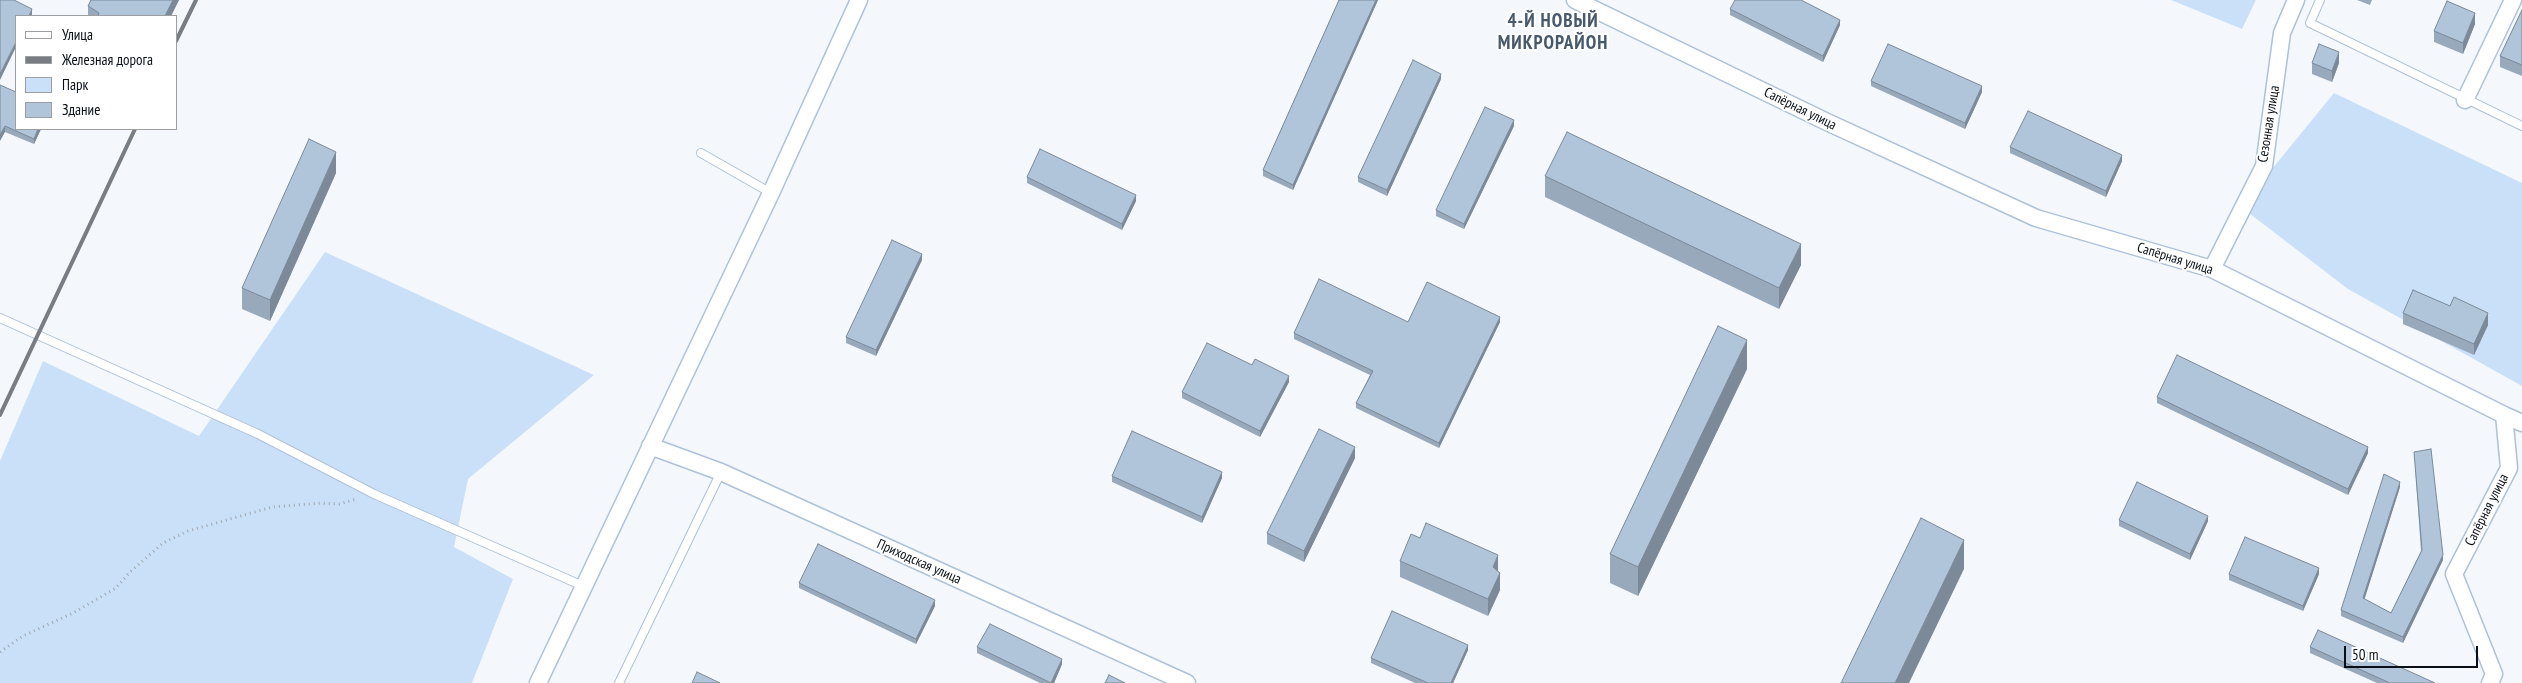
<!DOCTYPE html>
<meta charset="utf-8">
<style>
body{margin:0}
#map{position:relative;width:2522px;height:683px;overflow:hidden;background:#f4f8fd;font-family:"PT Sans Narrow",sans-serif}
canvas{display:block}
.legend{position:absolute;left:15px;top:15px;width:162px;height:115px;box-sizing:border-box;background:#fff;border:1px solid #9c9fa2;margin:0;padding:6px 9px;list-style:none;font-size:15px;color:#080f16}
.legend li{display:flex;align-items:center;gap:10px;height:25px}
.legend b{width:25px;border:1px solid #9c9fa2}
.scale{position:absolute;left:2344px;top:646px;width:134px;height:22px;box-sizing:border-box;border:2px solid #080f16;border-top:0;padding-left:6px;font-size:15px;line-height:18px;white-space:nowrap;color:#080f16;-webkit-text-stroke:4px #fff;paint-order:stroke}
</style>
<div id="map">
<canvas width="2522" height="683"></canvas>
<ul class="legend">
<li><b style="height:6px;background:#fff"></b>Улица</li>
<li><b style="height:6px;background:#777d83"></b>Железная дорога</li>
<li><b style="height:14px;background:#cae0f9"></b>Парк</li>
<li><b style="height:14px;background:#b0c4da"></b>Здание</li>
</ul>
<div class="scale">50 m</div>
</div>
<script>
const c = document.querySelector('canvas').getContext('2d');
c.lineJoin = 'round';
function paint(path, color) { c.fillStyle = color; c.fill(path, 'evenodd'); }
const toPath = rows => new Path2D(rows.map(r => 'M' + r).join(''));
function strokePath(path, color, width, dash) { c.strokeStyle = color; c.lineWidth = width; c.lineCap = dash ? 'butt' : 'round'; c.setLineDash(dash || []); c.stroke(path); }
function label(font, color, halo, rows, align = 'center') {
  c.font = font + ' "PT Sans Narrow",sans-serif'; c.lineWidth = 4; c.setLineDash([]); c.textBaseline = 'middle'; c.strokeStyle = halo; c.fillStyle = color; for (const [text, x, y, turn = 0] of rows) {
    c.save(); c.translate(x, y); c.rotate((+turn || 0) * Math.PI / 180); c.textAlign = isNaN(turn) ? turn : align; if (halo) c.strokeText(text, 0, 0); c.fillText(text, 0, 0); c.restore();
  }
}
const green = toPath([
 [2171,0,2256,0,2242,29],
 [2334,93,2522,183,2522,386,2348,289,2241,207],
 [325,252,594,375,468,479,454,547,513,579,472,683,0,683,0,461,43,361,199,436]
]);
const path = toPath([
 [0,652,23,636,73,613,116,588,130,572,163,543,188,531,272,507,321,503,339,504,357,499]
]);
const lane = toPath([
 [2320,0,2310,23,2522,126],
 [701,153,771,193],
 [0,318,258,434,374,494,583,586],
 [619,683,721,472]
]);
const street = toPath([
 [1575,0,1827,122,2036,218,2212,269,2504,415,2509,468,2454,574,2494,674,2490,683],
 [2465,100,2513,0],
 [2212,269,2264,166,2282,33,2296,0],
 [2504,415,2522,423],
 [650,446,721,472,1187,683],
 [538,683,771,193,859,0]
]);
const rail = toPath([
 [176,41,196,0],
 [0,415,135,129]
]);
const wall = toPath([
 [91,0,179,0,171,16,88,16,88,6],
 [1339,0,1378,0,1293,190,1263,176,1263,170],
 [2357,0,2372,0,2370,5],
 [1730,9,1840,25,1823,62,1730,15],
 [2522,10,2522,76,2500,67,2500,56],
 [2475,24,2463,54,2434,42,2434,31],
 [2312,63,2339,63,2332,82,2312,74],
 [1441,79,1387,196,1358,182,1358,177],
 [1871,81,1982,92,1965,129,1871,86],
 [0,85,41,129,34,144,5,132],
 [1514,126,1464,229,1436,216,1436,210],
 [2010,147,2122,161,2106,197,2010,153],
 [336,173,270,321,242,309,242,288],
 [1545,176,1801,265,1779,309,1545,197],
 [1027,177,1136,201,1122,230,1027,183],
 [922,260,876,356,846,343,846,337],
 [2403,313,2488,325,2474,355,2403,324],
 [1408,322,1500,322,1439,448,1356,408,1356,403,1370,375,1294,339,1294,333],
 [1252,365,1289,382,1260,437,1182,398,1182,392],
 [1747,369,1638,596,1610,583,1610,554],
 [2157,397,2368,453,2348,495,2157,403],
 [2414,452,2443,560,2403,643,2341,616,2341,610,2400,487,2364,599,2391,613,2421,551],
 [1355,458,1304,562,1267,544,1267,533],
 [1112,476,1222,478,1202,523,1112,482],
 [2119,520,2208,521,2190,560,2119,526],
 [1400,561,1498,571,1500,590,1488,616,1400,577],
 [2229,574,2319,574,2303,611,2229,580],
 [799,583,935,606,916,644,799,588],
 [977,647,1062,664,1054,683,1040,683,977,653],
 [2310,647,2435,683,2377,683,2310,653],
 [1468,650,1453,683,1415,683,1371,663,1371,658]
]);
const shadedWall = toPath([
 [173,0,179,0,171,16,165,16],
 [1376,0,1378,0,1293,190,1293,185],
 [32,9,32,16,29,16],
 [2475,13,2475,24,2463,54,2463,43],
 [1840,20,1840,25,1823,62,1823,56],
 [16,42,16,47,0,80,0,74],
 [2339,52,2339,63,2332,82,2332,71],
 [1441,74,1441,79,1387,196,1387,190],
 [1982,86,1982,92,1965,129,1965,123],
 [1514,120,1514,126,1464,229,1464,224],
 [5,126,5,132,0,141,0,135],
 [38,129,41,129,34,144,34,139],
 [336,152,336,173,270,321,270,300],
 [2122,155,2122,161,2106,197,2106,191],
 [1136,195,1136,201,1122,230,1122,224],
 [1801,244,1801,265,1779,309,1779,288],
 [922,254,922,260,876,356,876,350],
 [2488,313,2488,325,2474,355,2474,344],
 [1500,317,1500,322,1439,448,1439,443],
 [1747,340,1747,369,1638,596,1638,567],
 [1289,376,1289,382,1260,437,1260,431],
 [1355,447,1355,458,1304,562,1304,551],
 [2368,447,2368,453,2348,495,2348,489],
 [1222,472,1222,478,1202,523,1202,517],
 [2400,482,2400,487,2363,604,2363,598],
 [2208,516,2208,521,2190,560,2190,554],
 [1964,540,1964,569,1909,683,1895,683],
 [1498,555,1498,571,1493,583,1493,567],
 [2443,555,2443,560,2403,643,2403,637],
 [2319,568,2319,574,2303,611,2303,606],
 [1500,573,1500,590,1488,616,1488,599],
 [935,600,935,606,916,644,916,639],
 [1468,645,1468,650,1453,683,1451,683],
 [1062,659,1062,664,1054,683,1051,683]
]);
const building = toPath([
 [0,0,14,0,32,9,29,16,16,16,16,42,0,74,0,0],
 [91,0,173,0,165,16,98,16,99,13,88,6,91,0],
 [1339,0,1376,0,1293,185,1263,170,1339,0],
 [1735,0,1801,0,1840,20,1823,56,1730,9,1735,0],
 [2447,1,2475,13,2463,43,2434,31,2447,1],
 [2522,10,2522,65,2500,56,2522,10],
 [1888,44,1982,86,1965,123,1871,81,1888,44],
 [2319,44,2339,52,2332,71,2312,63,2319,44],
 [1413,60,1441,74,1387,190,1358,177,1413,60],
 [0,85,16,92,16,129,38,129,34,139,5,126,0,135,0,85],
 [1485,107,1514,120,1464,224,1436,210,1485,107],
 [2028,111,2122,155,2106,191,2010,147,2028,111],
 [1567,132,1801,244,1779,288,1545,176,1567,132],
 [309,139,336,152,270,300,242,288,309,139],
 [1040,149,1136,195,1122,224,1027,177,1040,149],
 [892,240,922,254,876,350,846,337,892,240],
 [1319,279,1408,322,1427,282,1500,317,1439,443,1356,403,1373,371,1294,333,1319,279],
 [2413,290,2450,306,2454,297,2488,313,2474,344,2403,313,2413,290],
 [1718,326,1747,340,1638,567,1610,554,1718,326],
 [1207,343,1252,365,1255,359,1289,376,1260,431,1182,392,1207,343],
 [2177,355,2368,447,2348,489,2157,397,2177,355],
 [1319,429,1355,447,1304,551,1267,533,1319,429],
 [1132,431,1222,472,1202,517,1112,476,1132,431],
 [2431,449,2443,555,2403,637,2341,610,2384,474,2400,482,2363,598,2391,613,2422,550,2414,452,2431,449],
 [2137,482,2208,516,2190,554,2119,520,2137,482],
 [1921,518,1964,540,1895,683,1841,683,1921,518],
 [1426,523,1498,555,1493,567,1500,573,1488,599,1400,561,1411,534,1420,538,1426,523],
 [2245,537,2319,568,2303,606,2229,574,2245,537],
 [818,544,935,600,916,639,799,583,818,544],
 [1392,611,1468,645,1451,683,1428,683,1371,658,1392,611],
 [990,624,1062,659,1051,683,977,647,990,624],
 [2318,630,2435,683,2390,683,2310,647,2318,630],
 [697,672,720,683,692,683,697,672],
 [1109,675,1125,683,1105,683,1109,675]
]);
const streetNames = [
 ["Сапёрная улица",1800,109,26],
 ["Сезонная улица",2269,124,-81],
 ["Сапёрная улица",2175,259,17],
 ["Сапёрная улица",2487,510,-63],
 ["Приходская улица",919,562,24]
];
const districtNames = [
 ["4-Й НОВЫЙ",1553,22],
 ["МИКРОРАЙОН",1553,44]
];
paint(green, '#cae0f9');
strokePath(lane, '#adc1d8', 10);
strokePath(street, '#adc1d8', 19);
strokePath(path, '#a2a8ad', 3, [1, 4]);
strokePath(lane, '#fff', 8);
strokePath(street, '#fff', 16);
strokePath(rail, '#777d83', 4);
paint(wall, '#97a9bb');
paint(shadedWall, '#7b8999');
paint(building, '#b0c4da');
strokePath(building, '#7b8999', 1);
label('14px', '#080f16', '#fff', streetNames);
c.letterSpacing = '1px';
label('bold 19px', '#47596c', '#fff', districtNames);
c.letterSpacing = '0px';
</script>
